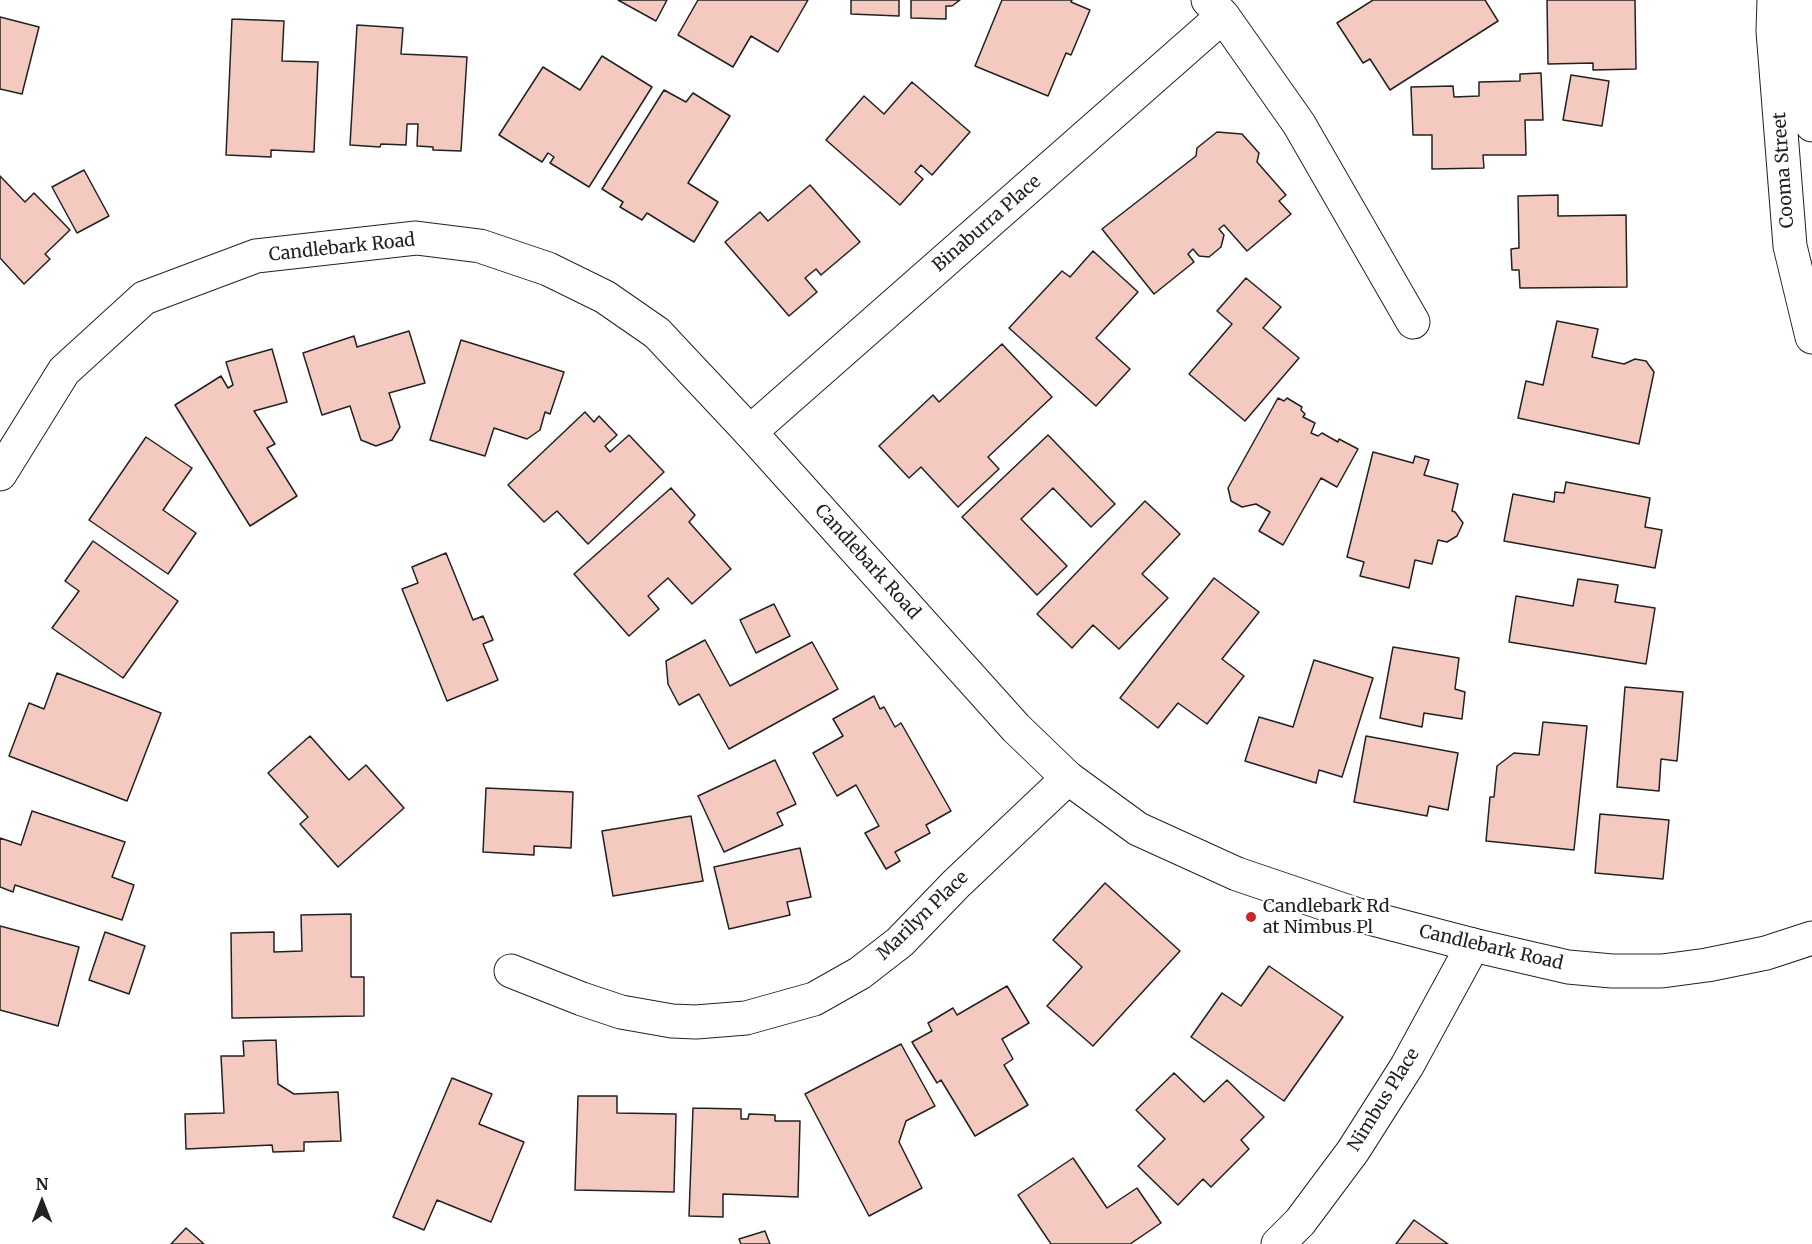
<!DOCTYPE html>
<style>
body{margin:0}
#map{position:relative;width:1812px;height:1244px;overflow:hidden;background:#fff;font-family:Merriweather,serif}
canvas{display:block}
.north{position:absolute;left:12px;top:1172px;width:60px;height:60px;-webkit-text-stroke:4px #fff;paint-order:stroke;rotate:0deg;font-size:16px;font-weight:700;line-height:24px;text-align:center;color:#222}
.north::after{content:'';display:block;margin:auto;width:21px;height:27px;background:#222;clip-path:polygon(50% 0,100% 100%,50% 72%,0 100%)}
</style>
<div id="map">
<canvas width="1812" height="1244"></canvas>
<div class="north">N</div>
</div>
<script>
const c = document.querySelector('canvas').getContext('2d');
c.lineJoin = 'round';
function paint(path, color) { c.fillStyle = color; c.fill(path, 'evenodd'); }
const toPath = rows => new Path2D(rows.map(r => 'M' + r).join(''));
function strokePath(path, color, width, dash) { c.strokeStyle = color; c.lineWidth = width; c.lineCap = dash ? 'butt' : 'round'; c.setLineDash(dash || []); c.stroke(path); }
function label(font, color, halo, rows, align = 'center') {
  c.font = font + ' Merriweather,serif'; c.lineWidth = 4.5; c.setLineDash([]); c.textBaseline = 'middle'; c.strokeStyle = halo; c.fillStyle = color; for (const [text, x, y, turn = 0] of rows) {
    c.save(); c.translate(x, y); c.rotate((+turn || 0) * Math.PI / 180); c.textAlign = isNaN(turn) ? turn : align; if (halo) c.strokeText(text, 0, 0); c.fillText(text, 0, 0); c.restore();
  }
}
const building = toPath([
 [618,0,667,0,656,21,618,0],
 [698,0,808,0,778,52,751,36,733,67,678,35,698,0],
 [851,0,899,0,899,16,851,14,851,0],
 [911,0,960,0,952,6,946,6,946,19,911,18,911,0],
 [1002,0,1072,0,1071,2,1090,10,1071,55,1066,53,1048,96,975,66,1002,0],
 [1373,0,1485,0,1498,21,1390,90,1370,59,1363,63,1337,23,1373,0],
 [1547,0,1635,0,1636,69,1593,70,1593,63,1548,64,1547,0],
 [0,17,39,27,22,94,0,89,0,17],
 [232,19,284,21,282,61,318,62,314,152,271,150,271,157,226,155,232,19],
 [357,25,403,28,401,54,467,57,461,151,433,150,433,147,417,146,418,124,407,124,406,145,381,144,380,147,350,145,357,25],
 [602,56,652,87,589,187,550,163,554,157,548,153,542,162,499,135,543,67,580,90,602,56],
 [1541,73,1543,120,1525,120,1526,155,1483,155,1484,168,1432,169,1432,135,1413,135,1411,87,1453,86,1454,97,1479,96,1479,82,1520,81,1520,74,1541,73],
 [1571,75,1609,81,1602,126,1563,120,1571,75],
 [912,82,970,132,932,175,921,165,915,172,923,179,900,205,826,140,864,96,884,114,912,82],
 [664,90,686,102,693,93,730,116,688,183,718,202,694,242,647,213,642,220,620,207,623,202,602,189,664,90],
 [1217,132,1242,134,1259,153,1257,162,1286,195,1279,201,1291,214,1247,251,1224,225,1219,229,1224,235,1221,247,1209,257,1199,256,1193,249,1188,254,1194,262,1154,294,1102,229,1196,156,1197,148,1217,132],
 [84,170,109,216,77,233,52,187,84,170],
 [0,176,25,202,34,193,70,230,45,254,50,259,24,284,0,258,0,176],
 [810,185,860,242,821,275,816,269,805,278,817,292,789,316,725,242,760,212,768,221,810,185],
 [1558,195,1558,216,1626,215,1627,287,1520,288,1519,270,1512,270,1511,249,1519,248,1518,196,1558,195],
 [1093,251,1138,292,1096,338,1130,369,1096,406,1009,328,1062,271,1070,277,1093,251],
 [1246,278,1281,307,1263,328,1299,358,1245,421,1189,374,1232,324,1217,311,1246,278],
 [1557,321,1598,329,1592,357,1624,364,1635,359,1646,361,1654,372,1639,444,1518,418,1526,381,1543,385,1557,321],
 [409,331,425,383,389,393,400,427,392,440,376,446,361,440,350,406,322,415,303,353,354,336,357,347,409,331],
 [461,340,564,372,550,414,545,412,540,430,527,439,494,428,485,456,430,440,461,340],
 [1002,344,1052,397,988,457,999,469,958,507,921,467,909,478,879,446,933,395,939,402,1002,344],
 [272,349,287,402,254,411,275,444,267,448,297,496,250,526,175,405,221,376,228,388,233,385,226,362,272,349],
 [1278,398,1284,401,1287,398,1302,407,1301,410,1305,414,1303,417,1315,423,1311,433,1318,436,1322,433,1338,442,1339,439,1358,449,1337,487,1321,478,1283,545,1259,531,1270,512,1256,504,1242,507,1231,501,1228,488,1278,398],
 [585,412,594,422,599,416,617,435,605,446,610,452,629,435,664,472,588,544,557,511,544,522,508,485,585,412],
 [1048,435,1115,504,1091,527,1053,488,1021,519,1067,566,1037,595,962,517,1048,435],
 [146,437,192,468,163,510,196,533,168,574,89,520,146,437],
 [1373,452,1413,463,1415,456,1429,460,1424,475,1458,484,1452,511,1455,512,1463,523,1457,536,1447,542,1438,540,1432,564,1415,560,1409,588,1360,576,1364,562,1347,557,1373,452],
 [1566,482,1650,498,1645,527,1662,530,1655,568,1504,541,1513,494,1554,502,1555,492,1564,493,1566,482],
 [671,488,695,515,689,522,731,569,692,604,668,578,648,596,659,609,629,636,574,574,671,488],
 [1145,501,1180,534,1142,574,1168,598,1119,649,1093,625,1072,648,1037,614,1145,501],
 [93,541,178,601,123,678,52,628,79,591,65,581,93,541],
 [446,553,473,620,483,616,493,640,483,644,498,680,447,701,402,589,418,583,412,567,446,553],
 [1214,578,1259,612,1222,659,1244,676,1207,724,1178,703,1158,728,1120,698,1214,578],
 [1578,579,1618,585,1615,602,1655,608,1646,664,1509,642,1516,596,1573,606,1578,579],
 [774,604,790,636,756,653,740,620,774,604],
 [705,640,730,686,812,642,838,689,729,749,699,694,679,705,668,684,666,661,705,640],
 [1393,647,1459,658,1455,689,1465,692,1462,719,1424,713,1422,727,1380,718,1393,647],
 [1314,660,1373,678,1342,777,1319,770,1316,783,1245,761,1259,717,1293,727,1314,660],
 [57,673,161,713,127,801,9,756,29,703,44,709,57,673],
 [1625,687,1683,692,1677,761,1661,759,1659,791,1617,787,1625,687],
 [874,696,880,709,884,707,895,727,901,723,951,811,926,825,930,833,895,852,900,861,886,869,865,833,879,826,856,785,837,796,813,753,843,736,833,719,874,696],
 [1543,722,1587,726,1574,850,1486,841,1490,797,1494,797,1497,766,1514,753,1539,755,1543,722],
 [310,736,349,780,366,765,404,808,338,867,300,824,308,817,268,773,310,736],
 [1366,736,1458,753,1448,810,1429,806,1427,816,1354,802,1366,736],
 [775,760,796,804,777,813,783,825,724,852,698,796,775,760],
 [486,788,573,792,571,848,534,846,534,855,483,852,486,788],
 [32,811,125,842,112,877,134,885,122,920,15,885,13,892,0,887,0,838,21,845,32,811],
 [1600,814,1669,820,1663,879,1595,873,1600,814],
 [691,816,703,881,613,896,602,831,691,816],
 [800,848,811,897,787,902,790,915,729,929,714,867,800,848],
 [1105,883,1180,951,1093,1046,1047,1006,1082,967,1053,940,1105,883],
 [351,914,351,977,364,977,364,1016,232,1018,231,933,274,932,274,952,302,951,301,915,351,914],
 [0,926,79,947,58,1026,0,1010,0,926],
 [105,932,145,946,129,994,89,980,105,932],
 [1269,966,1343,1017,1284,1101,1191,1037,1222,993,1241,1006,1269,966],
 [1007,986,1029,1023,1002,1039,1013,1059,1004,1065,1028,1105,975,1136,941,1080,937,1083,912,1042,932,1031,928,1023,953,1008,957,1015,1007,986],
 [276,1040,278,1084,294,1094,338,1092,341,1141,304,1142,304,1151,273,1152,272,1145,186,1149,185,1114,224,1113,221,1056,244,1056,243,1041,276,1040],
 [901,1044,935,1106,906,1121,899,1142,922,1188,869,1216,805,1094,901,1044],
 [1174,1073,1204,1102,1227,1080,1264,1117,1241,1140,1249,1149,1211,1187,1203,1179,1178,1205,1138,1166,1165,1139,1136,1110,1174,1073],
 [452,1078,492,1094,479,1124,524,1142,491,1222,437,1200,424,1230,393,1217,452,1078],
 [578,1096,617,1096,617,1113,676,1114,674,1192,575,1190,578,1096],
 [693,1108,741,1109,741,1119,748,1119,749,1114,775,1115,775,1121,800,1121,798,1197,723,1194,723,1217,689,1216,693,1108],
 [1073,1158,1107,1208,1137,1188,1161,1223,1130,1244,1051,1244,1018,1195,1073,1158],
 [1414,1220,1448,1244,1396,1244,1414,1220],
 [186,1228,204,1244,171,1244,186,1228],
 [765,1231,770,1244,741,1244,739,1239,765,1231]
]);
const minor = toPath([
 [1208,0,1223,16,1299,124,1413,322],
 [750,432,1223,16],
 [511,971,582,999,621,1012,672,1021,696,1022,746,1018,814,999,860,973,900,942,956,884,1068,778],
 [1278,1244,1300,1222,1353,1151,1407,1066,1473,945]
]);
const tertiary = toPath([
 [0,474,64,371,144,298,256,256,416,238,480,246,548,269,605,297,657,333,750,432,1016,728,1068,778,1138,829,1237,874,1358,915,1473,945,1568,967,1612,971,1662,971,1707,965,1766,953,1812,938]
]);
const secondary = toPath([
 [1774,0,1773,31,1790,246,1812,337],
 [1797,0,1802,61,1812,125]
]);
const markers = [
 [1251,917,6,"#c62828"]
];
const streetNames = [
 ["Cooma Street",1784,170,-94],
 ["Binaburra Place",987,224,-41],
 ["Candlebark Road",342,248,-6],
 ["Candlebark Road",867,562,48],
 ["Marilyn Place",923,916,-44],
 ["Candlebark Road",1491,948,13],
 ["Nimbus Place",1384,1100,-58]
];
const poiNames = [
 ["Candlebark Rd",1263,907],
 ["at Nimbus Pl",1263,928]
];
paint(building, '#f3c9c0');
strokePath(building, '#222', 1.5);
strokePath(minor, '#222', 35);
strokePath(tertiary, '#222', 35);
strokePath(secondary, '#222', 35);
strokePath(minor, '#fff', 33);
strokePath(tertiary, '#fff', 33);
strokePath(secondary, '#fff', 33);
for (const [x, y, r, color] of markers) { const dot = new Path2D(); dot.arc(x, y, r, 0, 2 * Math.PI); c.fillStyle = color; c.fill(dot); strokePath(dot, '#fff', 2); }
label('18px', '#222', '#fff', streetNames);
label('18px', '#222', '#fff', poiNames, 'left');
</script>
